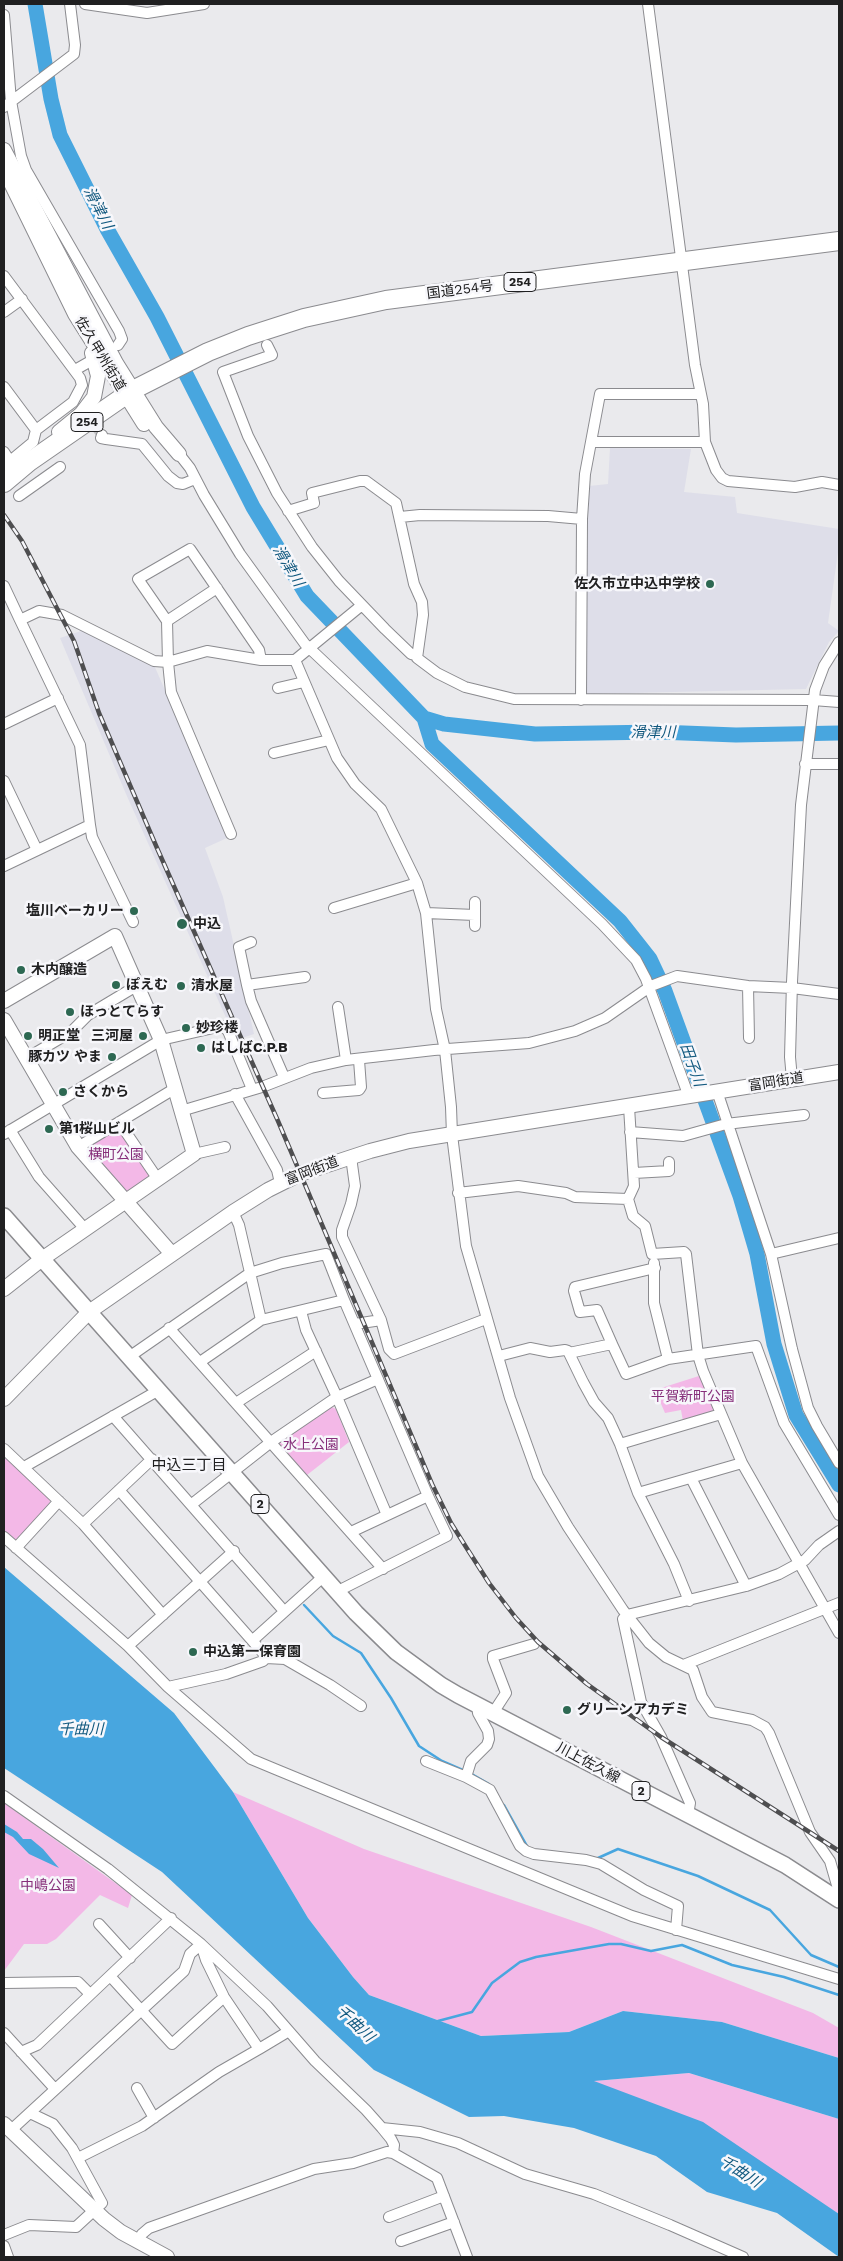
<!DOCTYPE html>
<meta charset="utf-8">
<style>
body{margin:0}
#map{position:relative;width:843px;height:2261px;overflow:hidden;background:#eaeaed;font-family:"Work Sans",sans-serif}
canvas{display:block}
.frame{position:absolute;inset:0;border:5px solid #202021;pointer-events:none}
</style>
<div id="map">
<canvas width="843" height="2261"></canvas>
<div class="frame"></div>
</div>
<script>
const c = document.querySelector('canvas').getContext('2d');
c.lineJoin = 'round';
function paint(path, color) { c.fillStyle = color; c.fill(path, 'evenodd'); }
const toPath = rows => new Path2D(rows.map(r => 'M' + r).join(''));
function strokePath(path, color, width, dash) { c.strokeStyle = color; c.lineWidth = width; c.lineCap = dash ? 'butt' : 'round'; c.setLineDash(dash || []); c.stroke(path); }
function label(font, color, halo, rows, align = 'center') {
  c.font = font + ' "Work Sans","Noto Sans JP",sans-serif'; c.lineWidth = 5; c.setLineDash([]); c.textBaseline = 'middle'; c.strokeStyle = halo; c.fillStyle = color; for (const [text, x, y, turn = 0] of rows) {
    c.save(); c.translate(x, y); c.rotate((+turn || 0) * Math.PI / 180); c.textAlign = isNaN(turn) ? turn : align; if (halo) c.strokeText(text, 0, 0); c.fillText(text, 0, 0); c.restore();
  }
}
const built = toPath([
 [610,448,691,449,684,492,735,497,737,513,839,529,839,545,828,623,839,631,829,642,806,689,584,694,589,486,608,484],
 [84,630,154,665,229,837,205,848,223,897,254,1034,236,1040,126,794,60,638]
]);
const green = toPath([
 [116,1128,120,1129,152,1177,130,1192,123,1190,85,1148],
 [702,1375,714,1407,713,1411,683,1421,681,1410,665,1413,655,1390],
 [330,1406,336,1409,349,1442,307,1475,277,1442],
 [4,1459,7,1459,50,1500,50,1505,19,1539,12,1540,4,1533],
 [233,1792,364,1849,591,1927,813,2013,839,2028,839,2058,722,2022,623,2011,569,2032,481,2036,369,1995,353,1977,308,1918],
 [4,1803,132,1895,128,1908,100,1895,56,1939,47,1944,24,1944,4,1971],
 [689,2073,839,2119,839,2214,790,2182,593,2081]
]);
const water = toPath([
 [4,1567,174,1713,233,1792,308,1918,353,1977,369,1995,481,2036,569,2032,623,2011,722,2022,839,2058,839,2119,689,2073,594,2081,703,2122,839,2214,839,2257,777,2213,707,2192,656,2156,574,2128,504,2116,469,2117,374,2070,162,1872,4,1768],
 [4,1824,17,1832,23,1839,31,1839,43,1849,59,1868,29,1854,13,1837,4,1832]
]);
const stream = toPath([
 [304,1605,333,1636,361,1653,391,1698,419,1746,442,1761,465,1771],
 [470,1773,489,1784],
 [504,1805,527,1846],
 [598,1858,618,1849,698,1876,770,1910,811,1955,839,1967],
 [438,2021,472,2012,492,1983,520,1962,536,1957,609,1944,621,1944,651,1951,682,1945,732,1965,784,1977,839,1995]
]);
const river = toPath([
 [35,4,51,99,60,135,107,229,157,317,253,507,307,596,424,718,444,724,535,734,658,732,736,735,839,733],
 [424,718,432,744,620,921,650,959,665,991,740,1196,757,1254,774,1344,796,1415,839,1485]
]);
const streetTunnel = toPath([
 [87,416,102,435]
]);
const street = toPath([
 [85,4,147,13,204,4],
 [648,4,695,365,703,404,705,442],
 [4,15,11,101,21,156,26,170,119,331,122,339,118,345],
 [4,107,74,54,75,45,70,4],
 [4,276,80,378,82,385,73,402,36,430,33,442,4,466],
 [4,312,22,299],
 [267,345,272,355,223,372,248,436,277,493,312,547,339,581,385,629,411,654,417,655],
 [75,370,89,362],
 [4,387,36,430],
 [102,435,101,438,106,439,142,444,168,476,177,483,183,484,195,479],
 [591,442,705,442,716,470,722,478,728,481,795,487,822,482,839,485],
 [4,452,10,461],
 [179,454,190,468,204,495,240,554,305,644,602,924,636,960,646,979,689,1097],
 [19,496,60,467],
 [288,511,314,503,312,493,360,481,366,481,396,503,414,584,422,602,423,615,417,658,437,673,465,687,514,699,813,700,839,702],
 [400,517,420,515,548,516,582,519],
 [4,586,20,620,39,611,62,615,154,661,168,662,167,621,138,579,190,549,259,650,261,660],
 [20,620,80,745,90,825],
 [167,621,217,588],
 [295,660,337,758,355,784,381,809,417,883,426,913,436,1009,445,1050,451,1107,452,1135,466,1246,510,1398,538,1476,568,1527,623,1610,649,1643,666,1657,693,1670,702,1697,712,1712,752,1720,765,1727,769,1733,810,1832,830,1861,839,1892],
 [278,688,304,682],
 [581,700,582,519,585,474,600,394,700,394],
 [4,724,58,698],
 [274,753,329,740],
 [805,764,839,764],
 [4,781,37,850],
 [231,834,171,692,168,662,207,651,261,660,295,660,362,605],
 [4,866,90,825,92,837,133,922],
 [334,908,417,883],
 [426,913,475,915,475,902],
 [475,915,475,926],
 [247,985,239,947,251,942],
 [748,986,749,1038],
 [338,1007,346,1060],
 [25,1059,71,1032,88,1015,138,985],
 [284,1077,251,1001,247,985,305,977],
 [792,1079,790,1057,792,982,801,805,815,690,824,666,839,642],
 [717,1091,771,1254,792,1349,808,1408,817,1426,839,1463],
 [323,1093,359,1090,361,1087,359,1060],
 [235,1094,277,1170,280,1183],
 [629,1107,634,1186,628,1199,633,1216,645,1226,652,1254,684,1252,686,1254,698,1355,703,1371,742,1463,839,1633],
 [181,1111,262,1087,311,1068,346,1060,434,1050,529,1043,575,1031,605,1018,651,986,677,976,748,986,792,988,839,994],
 [119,1122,157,1178],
 [10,1130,39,1177,85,1229],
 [630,1132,683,1136,726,1124,804,1115],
 [4,1134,161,1040,222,1026,228,1031,252,1089],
 [78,1147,174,1089],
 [194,1154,225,1147],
 [351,1157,355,1186,351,1204,342,1230,342,1237,381,1320,389,1349,394,1354,486,1319],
 [634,1173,669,1171,669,1162],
 [458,1193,518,1186,566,1193,575,1197,628,1199],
 [233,1212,239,1225,261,1320],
 [771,1254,839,1238],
 [654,1263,654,1303,668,1359],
 [301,1311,306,1330,337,1397,387,1515],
 [355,1324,381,1320],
 [169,1328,383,1569],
 [612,1344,597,1310,580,1312,574,1291,575,1287,655,1268],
 [569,1353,612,1344,626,1374,668,1359,756,1346,784,1423,839,1515],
 [499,1356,530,1348,550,1352,565,1350,568,1351,583,1382,594,1402,608,1418,620,1444],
 [129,1357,250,1273,282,1263,326,1254,344,1300],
 [200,1362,261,1320,344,1300,428,1496,447,1536,338,1591],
 [236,1403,316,1351],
 [113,1416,284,1611],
 [4,1449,83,1524,163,1615],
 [24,1467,159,1390],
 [691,1478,746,1586],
 [638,1493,742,1463],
 [192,1504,271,1442,337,1397,378,1379],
 [83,1524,152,1459],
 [351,1532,428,1496],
 [4,1537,128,1646,168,1687,226,1674,263,1661,266,1658,264,1654,119,1490],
 [16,1548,59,1501],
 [689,1601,674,1564,638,1493,620,1444,721,1414],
 [253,1640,324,1576],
 [128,1646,234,1551],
 [266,1658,285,1659,330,1685,361,1706],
 [686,1664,839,1603],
 [168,1687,251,1759,275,1769,632,1916,839,1979],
 [493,1713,506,1693,493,1659,493,1656,534,1644],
 [426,1761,466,1777,490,1790,520,1846,526,1851,534,1854,586,1860,601,1864,644,1890,678,1906,676,1930],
 [466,1777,471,1761,487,1745,489,1739,488,1731,478,1713,477,1705],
 [4,1796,108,1869,201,1944,267,2006,315,2061,366,2110,382,2128,420,2132,458,2143,525,2174,594,2194,670,2225,743,2257],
 [688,1815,690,1803,686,1794,661,1737,641,1702,623,1619,627,1615,746,1586,779,1574,805,1560,819,1545,839,1531],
 [99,1924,130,1958],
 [110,1976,172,2044,224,1997],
 [4,1983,78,1982,90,1994],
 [4,2033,55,2089],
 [21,2052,37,2045,171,1918],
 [137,2088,154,2118],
 [382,2128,391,2139,394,2145,393,2153],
 [10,2131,184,1971,190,1954,201,1944,206,1960,224,1997,259,2049,289,2031],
 [78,2158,142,2126,219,2072,259,2049],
 [389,2217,444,2196],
 [4,2235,29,2225,76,2227,102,2203,72,2148,53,2124,30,2113],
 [138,2241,142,2234,149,2228,314,2169,353,2163,387,2152,393,2153,437,2178,467,2257],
 [401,2241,454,2222],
 [4,2246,8,2257]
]);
const secondary = toPath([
 [4,150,116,363,156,427,179,454],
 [5,171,75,314,144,424],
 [59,432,81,414,94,397,98,376,92,353],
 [4,1001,115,936,161,1040,194,1154,42,1259,4,1289],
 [4,1020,78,1147,172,1254],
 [4,1399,89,1312,233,1212,268,1190,300,1174,370,1151,409,1141,839,1072],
 [4,2124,104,2219,121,2232,167,2257]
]);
const primary = toPath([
 [4,1216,356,1613,396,1652,441,1685,458,1695,785,1865,839,1900]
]);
const highway = toPath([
 [4,483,29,462,133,390,208,352,248,336,304,318,386,300,839,241]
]);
const rail = toPath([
 [4,515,22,541,74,641,99,713,157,848,278,1121,432,1484,451,1523,466,1547,489,1583,516,1618,538,1642,587,1684,661,1737,839,1851]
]);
const markers = [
 [710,584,5,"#2d6852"],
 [134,911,5,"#2d6852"],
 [182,924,6,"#2d6852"],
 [21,970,5,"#2d6852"],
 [116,985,5,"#2d6852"],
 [181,986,5,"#2d6852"],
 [70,1012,5,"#2d6852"],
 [186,1028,5,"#2d6852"],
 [28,1036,5,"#2d6852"],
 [143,1036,5,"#2d6852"],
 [201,1048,5,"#2d6852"],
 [112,1057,5,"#2d6852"],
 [63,1092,5,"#2d6852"],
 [49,1129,5,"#2d6852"],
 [193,1652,5,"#2d6852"],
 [567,1710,5,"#2d6852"]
];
const shields = [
 [520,282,32],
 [87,422,32],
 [260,1504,18],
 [641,1791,18]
];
const shieldNames = [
 ["254",520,282],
 ["254",87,422],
 ["2",260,1504],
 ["2",641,1791]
];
const streetNames = [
 ["国道254号",460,290,-7],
 ["佐久甲州街道",100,354,59],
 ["富岡街道",776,1082,-9],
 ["富岡街道",312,1171,-21],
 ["川上佐久線",588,1763,28]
];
const poiNames = [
 ["佐久市立中込中学校",700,584,"right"],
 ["塩川ベーカリー",124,911,"right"],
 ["中込",193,924],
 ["木内醸造",31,970],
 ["ぽえむ",126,985],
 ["清水屋",191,986],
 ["ほっとてらす",80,1012],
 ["妙珍楼",196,1028],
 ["明正堂",38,1036],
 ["三河屋",133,1036,"right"],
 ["はしばC.P.B",211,1048],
 ["豚カツ やま",102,1057,"right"],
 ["さくから",73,1092],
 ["第1桜山ビル",59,1129],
 ["中込第一保育園",203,1652],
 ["グリーンアカデミ",577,1710]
];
const parkNames = [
 ["横町公園",116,1155],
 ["平賀新町公園",693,1397],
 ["水上公園",311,1445],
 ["中嶋公園",48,1886]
];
const waterNames = [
 ["滑津川",98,208,63],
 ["滑津川",288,566,59],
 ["滑津川",653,733],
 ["田子川",692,1065,70],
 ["千曲川",81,1730],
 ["千曲川",355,2024,43],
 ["千曲川",740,2172,33]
];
const neighbourhoodNames = [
 ["中込三丁目",189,1466]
];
paint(built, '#dedee9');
paint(green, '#f3b8e7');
paint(water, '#48a6df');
strokePath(stream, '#48a6df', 2.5);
strokePath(river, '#48a6df', 15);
strokePath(streetTunnel, '#c2c2c4', 10, [10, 5]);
strokePath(street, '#8b8b8f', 12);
strokePath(secondary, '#8b8b8f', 16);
strokePath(primary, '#8b8b8f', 18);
strokePath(highway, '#8b8b8f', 20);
strokePath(street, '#fff', 10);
strokePath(secondary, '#fff', 14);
strokePath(primary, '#fff', 15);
strokePath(highway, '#fff', 18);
strokePath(rail, '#4e4e50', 4.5);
strokePath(rail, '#f7f7fb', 2.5, [8]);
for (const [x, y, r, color] of markers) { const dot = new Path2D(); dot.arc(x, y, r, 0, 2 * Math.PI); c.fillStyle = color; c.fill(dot); strokePath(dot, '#f7f7fb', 2); }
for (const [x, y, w] of shields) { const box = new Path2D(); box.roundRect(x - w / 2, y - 9.5, w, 19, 4); c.fillStyle = '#f7f7fb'; c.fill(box); strokePath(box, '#202021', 1); }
label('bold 12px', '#202021', null, shieldNames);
label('14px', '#202021', '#f7f7fb', streetNames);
label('bold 14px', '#202021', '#f7f7fb', poiNames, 'left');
label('14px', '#862e7a', '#f7f7fb', parkNames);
label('italic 15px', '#12597f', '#f7f7fb', waterNames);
label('15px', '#202021', '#f7f7fb', neighbourhoodNames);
</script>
